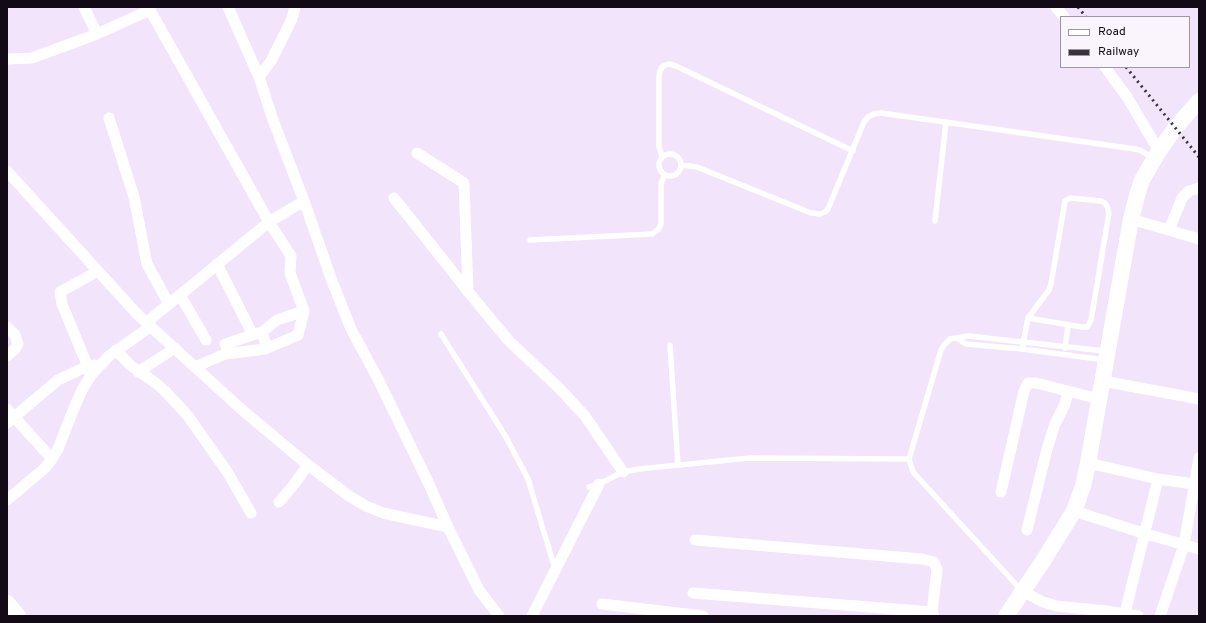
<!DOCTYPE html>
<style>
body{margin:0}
#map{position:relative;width:1206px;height:623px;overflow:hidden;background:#f1e4fb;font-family:Overpass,sans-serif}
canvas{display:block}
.frame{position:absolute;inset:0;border:8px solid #120b17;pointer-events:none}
.legend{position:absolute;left:1060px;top:16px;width:130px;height:52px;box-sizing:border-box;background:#faf5fd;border:1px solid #9d97a1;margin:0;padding:5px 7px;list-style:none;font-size:12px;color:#120b17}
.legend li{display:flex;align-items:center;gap:8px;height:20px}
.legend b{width:20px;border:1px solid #9d97a1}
</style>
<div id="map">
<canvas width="1206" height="623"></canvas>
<div class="frame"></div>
<ul class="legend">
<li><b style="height:5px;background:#fff"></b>Road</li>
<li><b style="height:5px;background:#3a3240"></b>Railway</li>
</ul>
</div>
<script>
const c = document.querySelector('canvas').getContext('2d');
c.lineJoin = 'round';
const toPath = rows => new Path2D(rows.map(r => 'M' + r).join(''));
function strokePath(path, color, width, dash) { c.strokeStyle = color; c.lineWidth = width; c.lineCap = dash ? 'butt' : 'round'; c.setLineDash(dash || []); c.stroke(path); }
const lane = toPath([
 '659 165a11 11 0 1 1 22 0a11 11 0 1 1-22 0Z',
 [662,157,659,146,659,77,660,71,663,66,669,64,676,66,853,151],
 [681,165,697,167,811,213,820,214,825,212,828,209,864,122,868,117,874,114,881,113,1135,149,1140,150,1154,159],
 [935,221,946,122],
 [530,240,652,234,659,229,661,224,661,184,664,176],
 [441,334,506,437,528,479,555,569],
 [958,339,966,344,1022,349,1105,360],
 [670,345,678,465],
 [1065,348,1068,325],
 [1022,349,1028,318,1049,290,1051,284,1065,201,1070,198,1101,201,1105,203,1107,206,1109,213,1091,320,1089,324,1087,327,1082,327,1028,318],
 [589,487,599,484,623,472,639,469,750,458,909,459],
 [1022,591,913,472,909,459,941,350,944,345,950,339,968,336,1105,351]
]);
const street = toPath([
 [84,7,97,34],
 [1056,7,1064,17],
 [7,59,32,58,97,34,150,10,269,222,147,322],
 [1105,67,1127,97,1159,151],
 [259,77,271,61,292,19,295,7],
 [109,118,134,197,147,264,169,304],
 [417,153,464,183,468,292],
 [7,171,138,315,241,409,308,465,349,496,366,506,383,513,448,527,479,590,499,616],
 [394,198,475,300,509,341,558,387,585,416,623,472],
 [304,201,332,281,351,329,377,377,428,482,448,527],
 [1131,219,1199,239],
 [1169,230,1182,198,1189,191,1199,188],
 [217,264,253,335],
 [180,295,206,340],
 [7,327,15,335,18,344,15,349,7,356],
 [262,332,277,320,304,311],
 [116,350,130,365,157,384,166,392,188,416,228,473,251,513],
 [229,353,225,344,262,332,267,348],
 [88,367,62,304,60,292,98,271],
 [195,367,225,354,265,349,298,335,304,311,290,273,291,256,269,222,304,201,273,120,259,77,228,7],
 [138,372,175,348],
 [1103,381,1199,399],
 [7,409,52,459],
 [7,423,58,380,79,370,94,365],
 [1088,463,1158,479,1194,484],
 [1001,492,1024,391,1028,383,1036,383,1099,399],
 [7,500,45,468,52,459,58,449,74,408,83,388,92,374,109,356,151,326],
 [279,502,292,487,308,465],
 [1074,511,1146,534,1199,549],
 [1027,530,1047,449,1055,424,1065,404,1068,392],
 [695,540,922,559,934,562,937,570,932,612,934,616],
 [1022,591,1043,602,1057,606,1106,611,1138,616],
 [693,593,932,612],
 [602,604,703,616],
 [1125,613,1158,479],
 [532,616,599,484],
 [1160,616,1184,545,1199,458]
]);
const secondary = toPath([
 [7,603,18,616],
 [1006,616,1043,561,1074,511,1083,486,1088,463,1131,219,1138,192,1142,180,1159,151,1175,128,1199,101]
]);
const rail = toPath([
 [1078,7,1086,17],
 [1126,67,1199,157]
]);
strokePath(lane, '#fff', 5.5);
strokePath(street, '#fff', 11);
strokePath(secondary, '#fff', 16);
strokePath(rail, '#3a3240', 3, [2, 4]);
</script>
